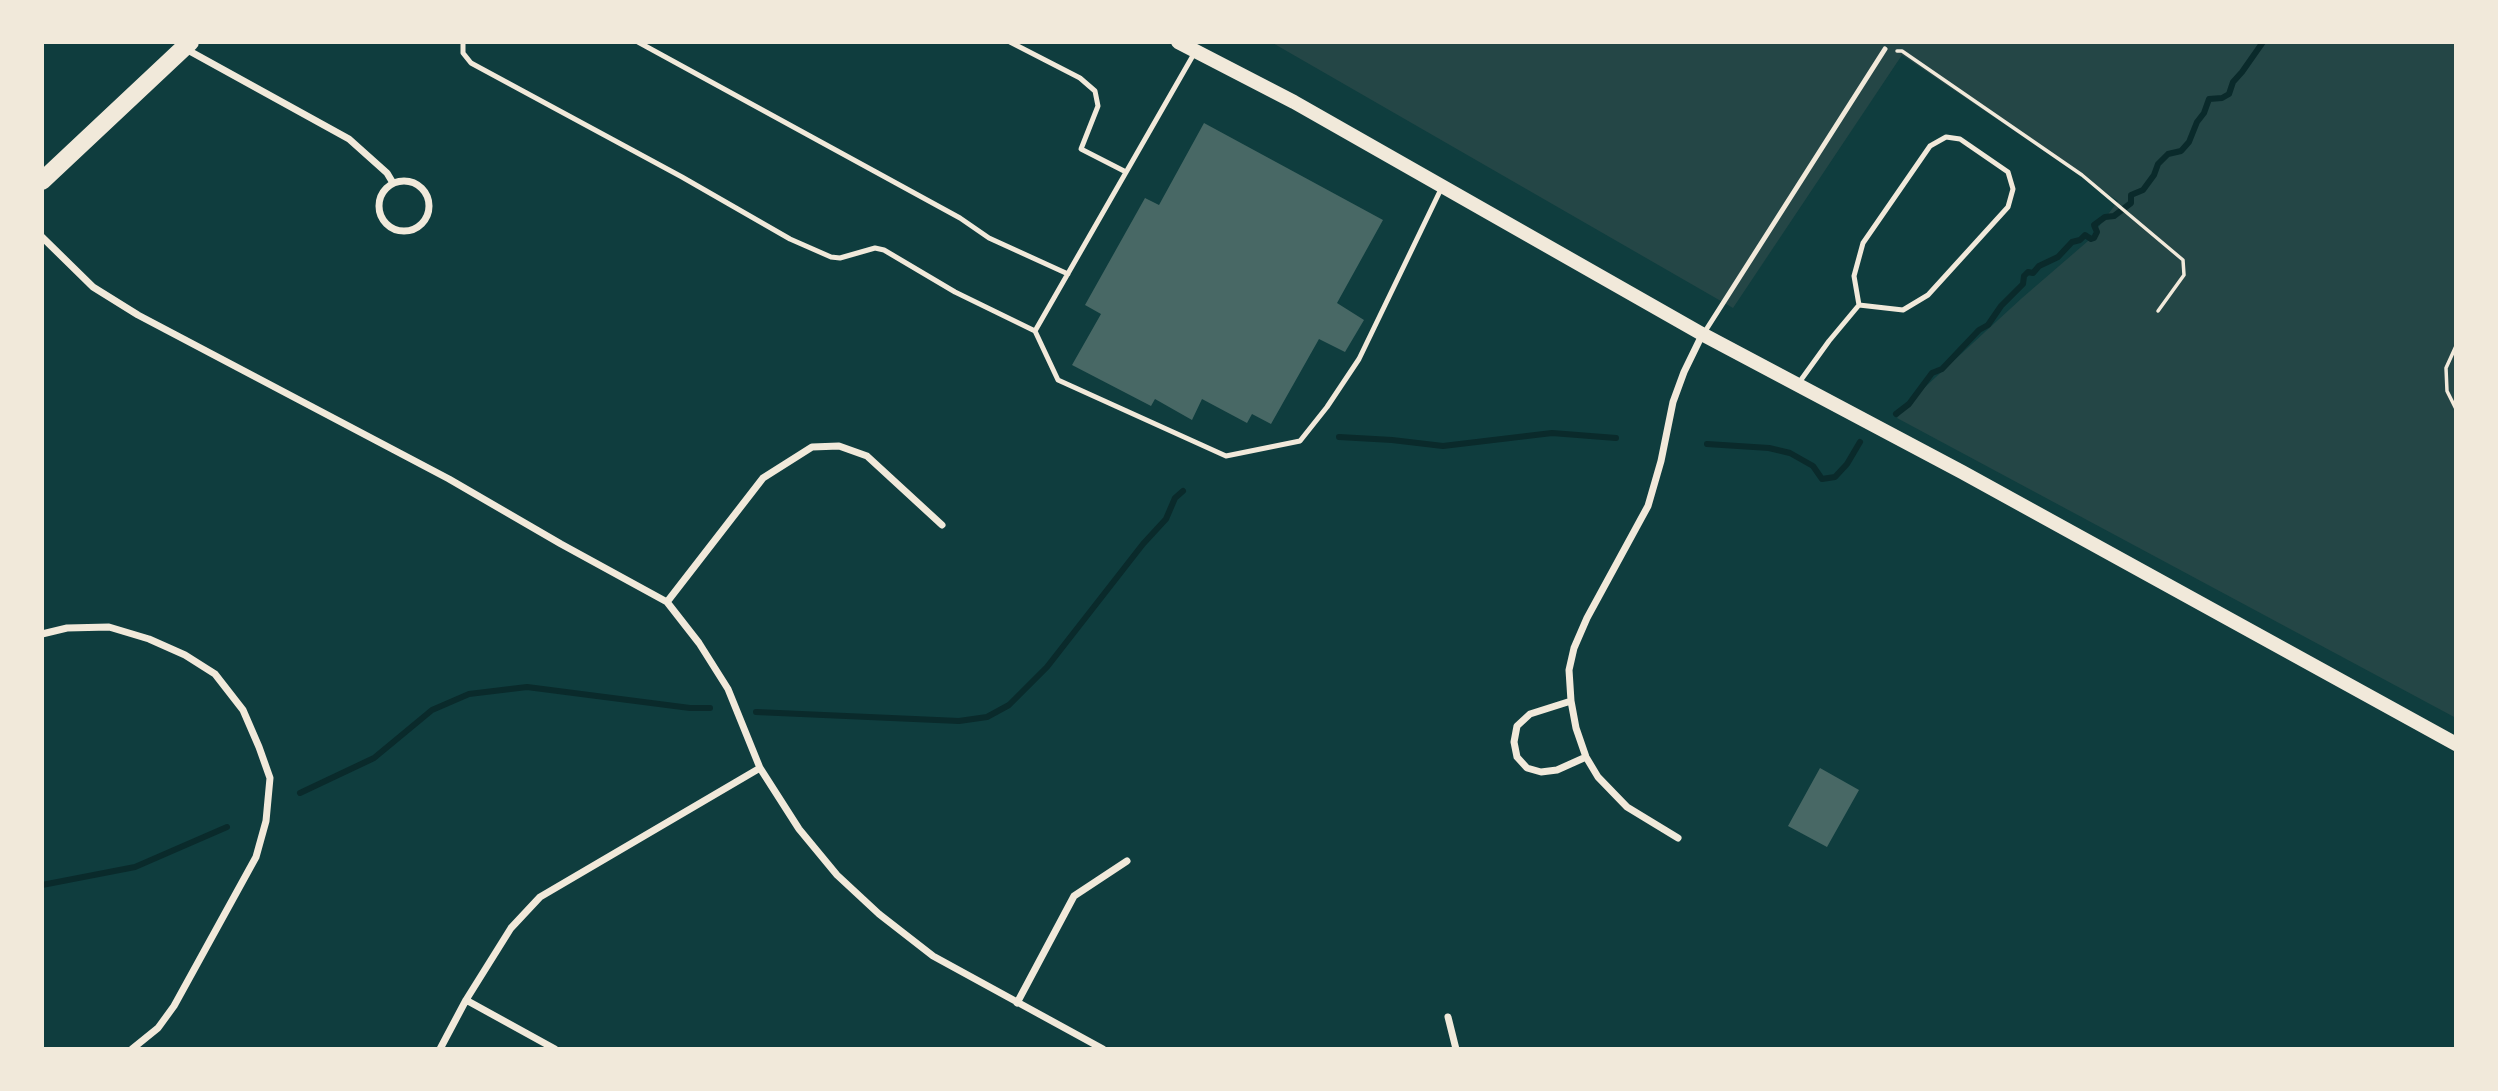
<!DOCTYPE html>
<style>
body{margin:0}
#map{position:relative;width:2498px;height:1091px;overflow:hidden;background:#0f3d3e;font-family:Spectral,serif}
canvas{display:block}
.frame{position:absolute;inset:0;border:44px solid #f1e9da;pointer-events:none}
</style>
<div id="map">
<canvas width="2498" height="1091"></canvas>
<div class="frame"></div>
</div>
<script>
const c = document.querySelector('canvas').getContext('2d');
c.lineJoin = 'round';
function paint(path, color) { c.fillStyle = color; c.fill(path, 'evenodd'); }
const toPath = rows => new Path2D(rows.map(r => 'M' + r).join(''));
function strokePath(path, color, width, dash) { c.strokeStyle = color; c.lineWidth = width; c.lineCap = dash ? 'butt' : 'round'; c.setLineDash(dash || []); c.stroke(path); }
const green = toPath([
 [1271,42,2456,42,2456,718,1897,418,1912,399,2022,298,2088,241,2118,201,1902,55,1733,308]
]);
const stream = toPath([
 [1896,414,1909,404,1932,373,1942,369,1979,330,1988,325,2001,306,2023,284,2024,276,2028,272,2033,273,2039,266,2058,257,2072,242,2080,240,2085,235,2091,239,2094,238,2097,232,2094,225,2105,217,2114,216,2131,203,2131,195,2143,190,2154,175,2158,164,2168,154,2181,151,2189,142,2197,122,2204,113,2209,99,2222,98,2229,94,2233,82,2242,72,2263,42],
 [1339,437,1392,440,1443,446,1552,433,1616,438],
 [1707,444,1769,448,1790,453,1813,466,1822,479,1835,477,1847,464,1860,442],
 [756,712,959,721,987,717,1009,705,1047,667,1143,544,1166,519,1175,498,1183,491],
 [300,793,374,758,432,710,469,694,527,687,690,708,710,708],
 [42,885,135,867,227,827]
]);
const building = toPath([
 [1204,123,1383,220,1337,303,1364,320,1345,352,1319,339,1271,424,1252,414,1247,423,1202,399,1192,420,1155,399,1151,406,1072,365,1101,314,1085,305,1145,198,1159,205],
 [1820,768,1859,790,1827,847,1788,826]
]);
const path = toPath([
 [1897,51,1902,51,2082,175,2183,260,2184,275,2158,311],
 [2456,346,2446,368,2447,391,2456,409]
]);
const service = toPath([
 [463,42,463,53,471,63,682,177,790,239,831,257,840,258,875,248,884,250,955,292,1035,331],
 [638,42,960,218,989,238,1068,274],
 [1010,42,1080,78,1095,91,1098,106,1081,149,1126,172],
 [1195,52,1035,331,1058,380,1226,456,1300,441,1327,407,1359,359,1442,187],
 [1704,333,1885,49],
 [1798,384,1829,341,1859,305,1854,276,1863,243,1930,146,1946,137,1960,139,2008,172,2013,189,2008,207,1928,295,1903,310,1859,305]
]);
const minor = toPath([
 [184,48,349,139,387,173,393,183],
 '379 206a25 25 0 1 1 50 0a25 25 0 1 1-50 0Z',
 [42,237,93,287,138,315,449,479,561,544,667,602,699,643,728,689,760,768,799,829,837,875,879,914,933,956,1103,1049],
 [667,602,763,478,812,447,839,446,867,456,942,525],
 [42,634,67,628,109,627,149,639,185,655,215,674,243,710,259,747,270,778,266,821,256,857,174,1006,158,1028,132,1049],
 [1571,701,1530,714,1517,726,1514,742,1517,757,1527,768,1541,772,1557,770,1586,757],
 [1678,838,1627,807,1598,777,1586,757,1576,728,1571,701,1569,670,1574,648,1587,618,1648,506,1661,461,1673,402,1684,372,1702,335],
 [466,1000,555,1049],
 [1017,1003,1074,896,1127,861],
 [1448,1017,1456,1049],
 [440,1049,466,1000,511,928,540,897,760,768]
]);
const secondary = toPath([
 [1178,42,1294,102,1702,334,1962,472,2456,744]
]);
const primary = toPath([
 [42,181,190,42]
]);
paint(green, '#244646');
strokePath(stream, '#0a2a2b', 6);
paint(building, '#486865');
strokePath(path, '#f1e9da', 3.5);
strokePath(service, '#f1e9da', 5);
strokePath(minor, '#f1e9da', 7);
strokePath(secondary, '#f1e9da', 14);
strokePath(primary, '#f1e9da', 18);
</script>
